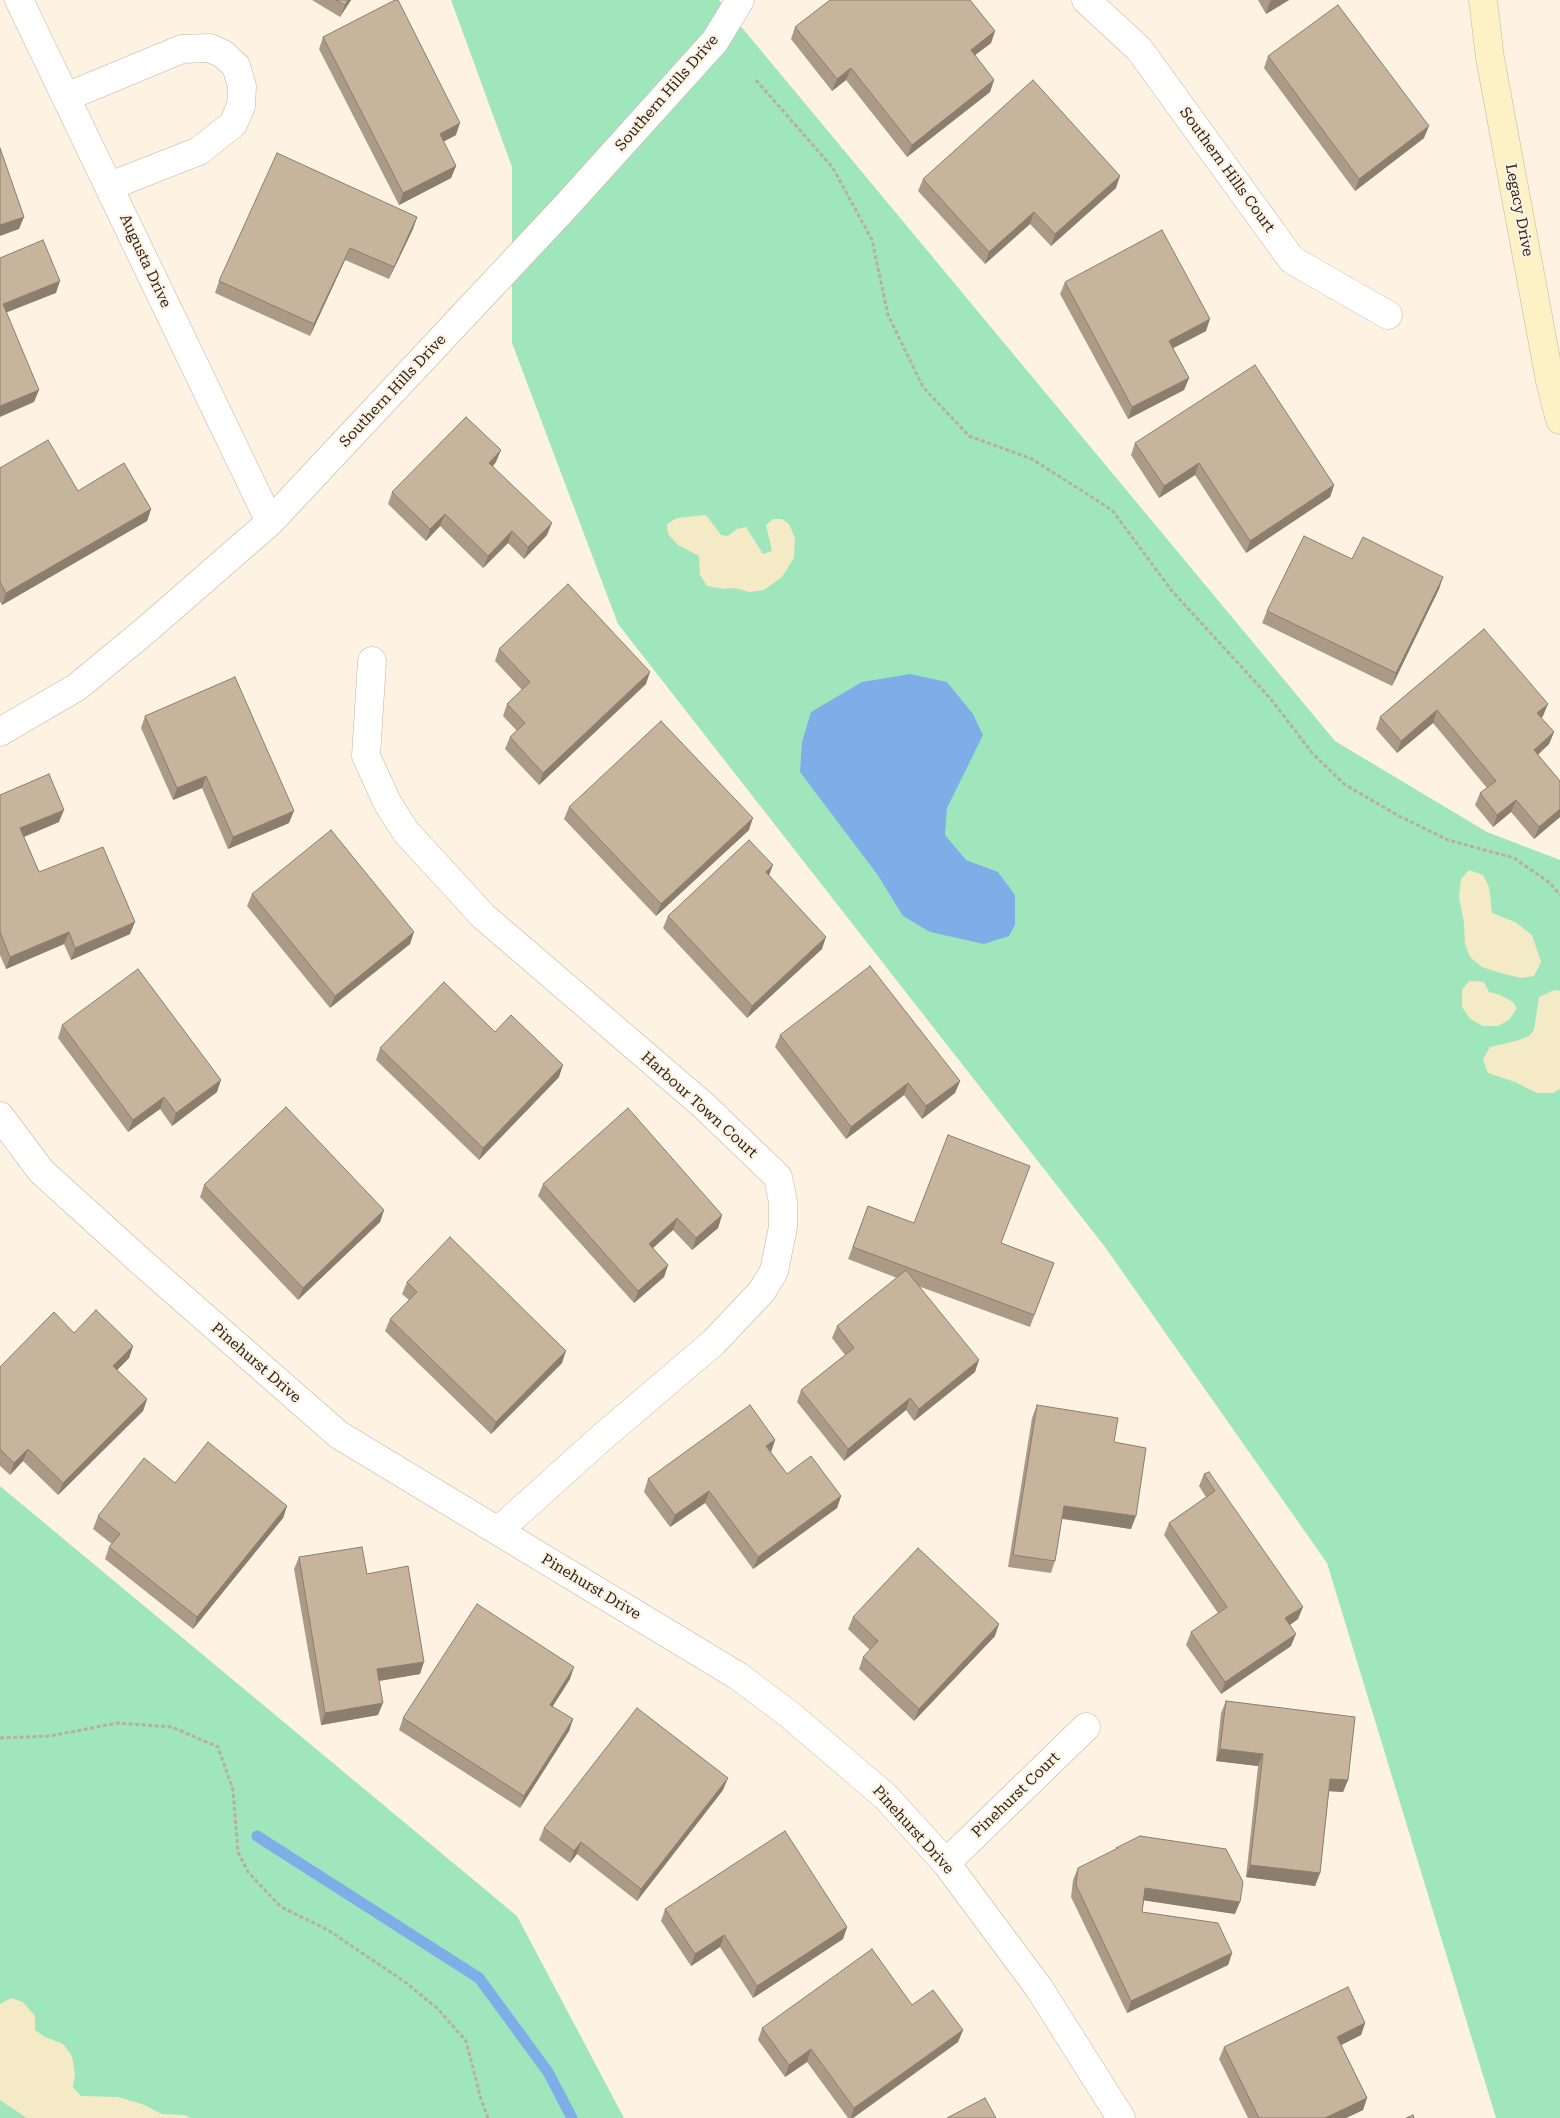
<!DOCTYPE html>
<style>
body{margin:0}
canvas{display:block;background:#fef2e3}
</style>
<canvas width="1560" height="2118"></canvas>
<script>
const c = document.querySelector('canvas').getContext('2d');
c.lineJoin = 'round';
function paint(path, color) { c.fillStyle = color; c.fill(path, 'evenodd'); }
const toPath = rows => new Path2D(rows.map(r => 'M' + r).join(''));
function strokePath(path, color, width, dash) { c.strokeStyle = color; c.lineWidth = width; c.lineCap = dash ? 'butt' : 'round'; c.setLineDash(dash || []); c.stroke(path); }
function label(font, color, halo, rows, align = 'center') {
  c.font = font + ' "Roboto Serif",serif'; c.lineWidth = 4.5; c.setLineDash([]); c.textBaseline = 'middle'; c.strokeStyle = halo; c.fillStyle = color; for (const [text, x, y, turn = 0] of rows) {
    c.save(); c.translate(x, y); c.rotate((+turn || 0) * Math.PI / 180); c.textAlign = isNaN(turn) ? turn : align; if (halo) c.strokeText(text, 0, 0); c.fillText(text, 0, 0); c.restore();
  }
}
const green = toPath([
 [451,0,719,0,1335,741,1487,832,1560,860,1560,2118,1496,2118,1327,1563,1105,1247,618,624,512,343,512,167],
 [0,1486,517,1916,624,2118,0,2118]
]);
const sand = toPath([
 [706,515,721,535,728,536,737,529,746,527,763,554,772,551,766,525,773,519,782,519,789,524,795,538,794,558,782,577,764,590,749,592,735,588,724,589,707,586,700,575,699,556,678,545,668,534,667,524,677,518],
 [1469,870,1483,875,1489,887,1492,913,1515,922,1532,935,1541,962,1534,976,1521,978,1504,974,1482,967,1470,957,1465,944,1464,923,1459,897,1461,879],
 [1469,981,1484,982,1489,992,1500,995,1513,1002,1517,1008,1509,1020,1498,1026,1483,1026,1470,1019,1462,1007,1462,990],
 [1554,990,1560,991,1560,1089,1553,1093,1537,1093,1515,1082,1488,1073,1483,1059,1490,1047,1516,1041,1529,1036,1534,1030,1539,997],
 [11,1998,23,2002,35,2016,35,2030,45,2037,63,2044,72,2056,75,2074,73,2087,81,2096,118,2097,142,2104,162,2114,185,2115,191,2118,27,2118,7,2105,0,2100,0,2004]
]);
const water = toPath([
 [910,674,947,682,973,714,983,735,947,808,945,835,966,860,998,872,1015,895,1015,925,1009,936,984,944,930,932,903,916,877,874,800,772,802,742,811,712,862,682]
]);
const stream = toPath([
 [257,1836,479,1978,548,2072,572,2118]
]);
const path = toPath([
 [756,80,833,168,872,240,888,315,923,387,969,436,1032,459,1112,510,1172,591,1270,698,1313,754,1344,784,1399,816,1448,840,1514,858,1550,883,1560,895],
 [0,1738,50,1736,117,1723,172,1727,218,1747,233,1790,238,1852,248,1872,281,1907,328,1930,405,1982,438,2009,466,2041,481,2099,488,2118]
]);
const minor = toPath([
 [19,0,270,522],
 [1086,0,1139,49,1292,260,1388,315],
 [66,97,182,49,210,48,223,54,236,66,242,86,241,106,233,124,199,151,110,186],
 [372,661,366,756,388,804,406,832,483,916,703,1105,778,1177,783,1202,783,1227,774,1271,762,1291,714,1342,600,1439,498,1531],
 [0,732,77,687,146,630,270,522,567,205,715,41,740,0],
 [0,1116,41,1171,138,1259,339,1435,738,1676,790,1715,886,1797,946,1863,1039,1988,1121,2118],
 [946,1863,1086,1727]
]);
const secondary = toPath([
 [1483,0,1490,58,1550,381,1560,420]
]);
const wall = toPath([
 [312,0,351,0,340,17],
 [1258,0,1289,0,1266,14],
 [795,27,995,31,991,43,975,55,994,80,990,92,907,157,846,80,832,91,791,39],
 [323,37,456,135,443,142,456,166,451,178,399,205,319,49],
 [1268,56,1424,138,1355,191,1264,68],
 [923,179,1116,188,1051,246,1030,224,985,264,918,191],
 [417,217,413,229,389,279,345,260,310,336,215,293,219,281],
 [1065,282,1206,331,1173,348,1189,378,1184,390,1128,419,1060,294],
 [1135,443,1334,485,1330,497,1246,553,1195,475,1159,498,1131,455],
 [496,462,493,466,547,535,524,559,508,543,483,568,440,526,426,541,388,504,392,492],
 [0,468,78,491,151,509,147,521,2,605,0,602],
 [1352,559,1443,577,1439,589,1392,686,1262,623,1267,611],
 [1484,629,1543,716,1541,718,1554,732,1549,744,1538,755,1560,781,1560,817,1534,839,1511,812,1493,827,1475,805,1480,793,1487,788,1433,723,1397,753,1376,729,1380,717],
 [499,649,646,684,539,785,505,749,510,737,517,731,503,716,507,704,522,690,495,661],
 [145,716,289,823,228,849,202,788,173,800,141,728],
 [0,795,59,822,24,837,39,872,130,934,71,960,64,944,6,969,0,955],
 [569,807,749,830,656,916,564,819],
 [769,875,822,949,747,1018,663,928,668,916],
 [252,894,410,944,330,1008,247,906],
 [62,1025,217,1092,172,1126,160,1109,128,1132,58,1038],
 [495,1032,559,1077,479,1160,376,1060,380,1048],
 [780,1035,960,1081,955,1093,922,1119,904,1095,846,1139,775,1047],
 [543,1184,722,1215,718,1228,692,1250,673,1230,653,1248,668,1265,664,1277,634,1303,538,1196],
 [204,1185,384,1210,380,1222,298,1300,200,1197],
 [868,1206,914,1223,1002,1243,1054,1263,1030,1327,918,1286,975,1372,914,1421,906,1410,844,1461,797,1402,801,1390,845,1355,832,1338,837,1326,897,1278,848,1259],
 [407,1282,562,1363,491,1434,385,1331,390,1319,409,1300,402,1294],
 [74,1333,133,1346,129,1358,117,1370,147,1399,143,1411,58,1495,23,1461,10,1475,0,1466,0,1367],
 [1037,1405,1114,1442,1131,1529,1062,1519,1055,1561,1051,1573,1008,1567,1032,1418],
 [775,1440,771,1452,787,1474,841,1496,837,1508,753,1569,705,1503,670,1527,644,1492,648,1479],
 [1209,1472,1298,1619,1290,1625,1291,1646,1221,1694,1186,1645,1191,1632,1218,1613,1164,1535,1169,1523,1206,1497,1199,1486,1204,1474],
 [175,1483,287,1506,283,1518,193,1629,105,1559,109,1547,112,1544,93,1529,98,1516],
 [299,1557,367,1574,420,1674,379,1681,378,1715,321,1725,294,1569],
 [853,1617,995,1636,914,1721,859,1669,863,1657,870,1650,848,1629],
 [570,1679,552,1707,573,1719,569,1731,520,1808,399,1730,403,1718],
 [1226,1701,1348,1780,1343,1792,1329,1791,1320,1873,1315,1886,1246,1877,1258,1766,1216,1761,1221,1713],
 [723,1790,637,1901,577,1854,570,1863,539,1840,544,1828],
 [1078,1868,1235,1914,1144,1900,1142,1912,1232,1953,1228,1965,1127,2013,1071,1897,1073,1880],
 [665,1909,847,1927,843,1939,753,1998,720,1947,691,1966,661,1921],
 [912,2005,963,2030,958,2042,853,2118,848,2118,807,2062,785,2077,758,2040,762,2028],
 [1365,2023,1361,2035,1341,2045,1367,2098,1363,2110,1346,2118,1248,2118,1219,2059,1224,2047]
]);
const shadedWall = toPath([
 [348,0,351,0,340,17,345,5],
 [1273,0,1289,0,1266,14,1270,1],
 [995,31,991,43,966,62,971,50],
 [851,68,846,80,832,91,837,79],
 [994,80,990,92,907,157,912,145],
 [460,123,456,135,435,146,440,134],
 [1429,126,1424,138,1355,191,1359,179],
 [456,166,451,178,399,205,403,193],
 [1120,176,1116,188,1051,246,1055,234],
 [1034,212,1030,224,985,264,989,252],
 [24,217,19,229,0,236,0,225],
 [417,217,413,229,389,279,394,267],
 [350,248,345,260,310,336,314,324],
 [60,281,56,293,0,315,3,304],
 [1210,319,1206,331,1164,353,1169,341],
 [1189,378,1184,390,1128,419,1132,407],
 [39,390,34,402,0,417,0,406],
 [501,450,496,462,485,475,489,463],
 [1199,463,1195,475,1159,498,1164,486],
 [1334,485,1330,497,1246,553,1250,541],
 [151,509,147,521,2,605,6,593],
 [445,514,440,526,426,541,430,529],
 [552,523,547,535,524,559,528,547],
 [512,531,508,543,483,568,488,556],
 [1443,577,1439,589,1392,686,1396,673],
 [650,672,646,684,539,785,543,773],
 [1548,704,1543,716,1533,725,1537,713],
 [1437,710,1433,723,1397,753,1401,741],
 [1554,732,1549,744,1529,762,1534,750],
 [206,776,202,788,173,800,177,788],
 [1516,800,1511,812,1493,827,1497,815],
 [1560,809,1560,817,1534,839,1539,827],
 [64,810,59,822,16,840,20,828],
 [294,811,289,823,228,849,233,837],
 [753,818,749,830,656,916,661,904],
 [773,865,768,878,766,872],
 [135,922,130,934,71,960,75,948],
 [69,932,64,944,6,969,10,957],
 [414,932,410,944,330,1008,335,996],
 [826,937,822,949,747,1018,752,1006],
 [563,1065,559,1077,479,1160,483,1148],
 [221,1080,217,1092,172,1126,176,1113],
 [960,1081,955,1093,922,1119,926,1106],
 [908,1083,904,1095,846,1139,851,1127],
 [164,1097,160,1109,128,1132,133,1120],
 [384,1210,380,1222,298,1300,303,1288],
 [722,1215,718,1228,692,1250,696,1238],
 [677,1218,673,1230,644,1256,649,1244],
 [668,1265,664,1277,634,1303,638,1291],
 [133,1346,129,1358,109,1378,113,1366],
 [566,1351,562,1363,491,1434,496,1422],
 [979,1360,975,1372,914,1421,919,1409],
 [910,1398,906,1410,844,1461,848,1449],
 [147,1399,143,1411,58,1495,63,1483],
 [775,1440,771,1452,766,1446],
 [28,1449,23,1461,10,1475,14,1463],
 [709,1491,705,1503,670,1527,675,1515],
 [841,1496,837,1508,753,1569,758,1557],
 [287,1506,283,1518,193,1629,197,1617],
 [1064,1506,1136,1516,1131,1529,1059,1518],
 [1303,1607,1298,1619,1281,1631,1285,1618],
 [999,1624,995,1636,914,1721,919,1709],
 [1296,1634,1291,1646,1221,1694,1225,1682],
 [424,1662,420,1674,372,1682,377,1669],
 [574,1667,570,1679,546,1717,550,1705],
 [383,1703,378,1715,321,1725,325,1713],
 [573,1719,569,1731,520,1808,524,1796],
 [1220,1749,1263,1754,1258,1766,1216,1761],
 [728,1778,723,1790,637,1901,641,1889],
 [1330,1779,1348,1780,1343,1792,1326,1791],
 [581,1842,577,1854,570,1863,574,1851],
 [1250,1865,1320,1873,1315,1886,1246,1877],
 [1145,1888,1240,1902,1235,1914,1141,1900],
 [847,1927,843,1939,753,1998,757,1986],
 [724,1935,720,1947,691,1966,695,1954],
 [1232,1953,1228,1965,1127,2013,1131,2001],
 [1365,2023,1361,2035,1333,2049,1337,2037],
 [963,2030,958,2042,853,2118,851,2118,854,2108],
 [811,2049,807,2062,785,2077,789,2065],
 [1367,2098,1363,2110,1346,2118,1325,2118]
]);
const building = toPath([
 [336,0,348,0,345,5,336,0],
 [395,0,398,0,460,123,440,134,456,166,403,193,323,37,395,0],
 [830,0,970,0,995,31,971,50,994,80,912,145,851,68,837,79,795,27,830,0],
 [1338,5,1429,126,1359,179,1268,56,1338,5],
 [1033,80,1120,176,1055,234,1034,212,989,252,923,179,1033,80],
 [0,148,24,217,0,225,0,148],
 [277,153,417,217,394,267,350,248,314,324,219,281,277,153],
 [1162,230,1210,319,1169,341,1189,378,1132,407,1065,282,1162,230],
 [43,240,60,281,3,304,39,390,0,406,0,258,43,240],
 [1255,365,1334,485,1250,541,1199,463,1164,486,1135,443,1255,365],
 [466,417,501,450,489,463,552,523,528,547,512,531,488,556,445,514,430,529,392,492,466,417],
 [48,440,78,491,124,463,151,509,6,593,0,582,0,468,48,440],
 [1304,536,1352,559,1363,537,1443,577,1396,673,1267,611,1304,536],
 [568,584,650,672,543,773,510,737,525,723,507,704,530,682,499,649,568,584],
 [1484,629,1548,704,1537,713,1554,732,1534,750,1560,781,1560,809,1539,827,1516,800,1497,815,1480,793,1496,781,1437,710,1401,741,1380,717,1484,629],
 [235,677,294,811,233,837,206,776,177,788,145,716,235,677],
 [661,721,753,818,661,904,569,807,661,721],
 [49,774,64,810,20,828,39,872,103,847,135,922,75,948,69,932,10,957,0,932,0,795,49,774],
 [331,830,414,932,335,996,252,894,331,830],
 [749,840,773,865,766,872,826,937,752,1006,668,916,749,840],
 [870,966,960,1081,926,1106,908,1083,851,1127,780,1035,870,966],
 [138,969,221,1080,176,1113,164,1097,133,1120,62,1025,138,969],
 [444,982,495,1032,511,1015,563,1065,483,1148,380,1048,444,982],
 [286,1107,384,1210,303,1288,204,1185,286,1107],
 [628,1108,722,1215,696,1238,677,1218,649,1244,668,1265,638,1291,543,1184,628,1108],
 [948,1135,1030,1166,1001,1243,1054,1263,1034,1315,853,1247,868,1206,914,1223,948,1135],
 [450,1237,566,1351,496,1422,390,1319,417,1292,407,1282,450,1237],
 [906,1270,979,1360,919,1409,910,1398,848,1449,801,1390,854,1348,837,1326,906,1270],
 [96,1310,133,1346,113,1366,147,1399,63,1483,28,1449,14,1463,0,1449,0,1367,54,1312,74,1333,96,1310],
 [750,1405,775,1440,766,1446,787,1474,811,1456,841,1496,758,1557,709,1491,675,1515,648,1479,750,1405],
 [1037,1405,1118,1418,1114,1442,1146,1448,1136,1516,1064,1506,1055,1561,1013,1555,1037,1405],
 [208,1442,287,1506,197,1617,109,1547,120,1534,98,1516,144,1458,175,1483,208,1442],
 [1209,1472,1303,1607,1285,1618,1296,1634,1225,1682,1191,1632,1227,1607,1169,1523,1215,1491,1204,1474,1209,1472],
 [362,1547,367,1574,408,1566,424,1662,377,1669,383,1703,325,1713,299,1557,362,1547],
 [918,1548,999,1624,919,1709,863,1657,878,1641,853,1617,918,1548],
 [477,1604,574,1667,550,1705,573,1719,524,1796,403,1718,477,1604],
 [1226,1701,1355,1717,1348,1780,1330,1779,1320,1873,1250,1865,1263,1754,1220,1749,1226,1701],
 [637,1708,728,1778,641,1889,581,1842,574,1851,544,1828,637,1708],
 [785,1831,847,1927,757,1986,724,1935,695,1954,665,1909,785,1831],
 [1140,1836,1226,1849,1243,1882,1240,1902,1145,1888,1142,1912,1218,1923,1232,1953,1131,2001,1076,1885,1078,1868,1118,1848,1116,1848,1140,1836],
 [872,1949,912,2005,933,1990,963,2030,854,2108,811,2049,789,2065,762,2028,872,1949],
 [1348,1987,1365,2023,1337,2037,1367,2098,1325,2118,1259,2118,1224,2047,1348,1987],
 [985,2098,996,2118,947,2118,985,2098],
 [1413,2115,1414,2118,1406,2118,1413,2115]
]);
const streetNames = [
 ["Southern Hills Drive",667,93,-49],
 ["Southern Hills Court",1227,170,54],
 ["Legacy Drive",1519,210,79],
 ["Augusta Drive",145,261,65],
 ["Southern Hills Drive",393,391,-47],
 ["Harbour Town Court",699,1105,42],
 ["Pinehurst Drive",256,1363,41],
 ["Pinehurst Drive",591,1587,31],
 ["Pinehurst Court",1016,1795,-44],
 ["Pinehurst Drive",913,1830,48]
];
paint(green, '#a0e6bd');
paint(sand, '#f4eac5');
paint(water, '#7fade8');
strokePath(stream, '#7fade8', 11);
strokePath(minor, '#c6b39b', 29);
strokePath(secondary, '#c6b39b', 29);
strokePath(path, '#b8aea1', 3, [4, 2.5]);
strokePath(minor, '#fff', 28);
strokePath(secondary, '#fdf1c6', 28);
paint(wall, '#ab9b86');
paint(shadedWall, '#8b7e6d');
paint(building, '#c7b49c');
strokePath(building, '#8b7e6d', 1);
label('15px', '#2c241b', '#fef2e3', streetNames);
</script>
